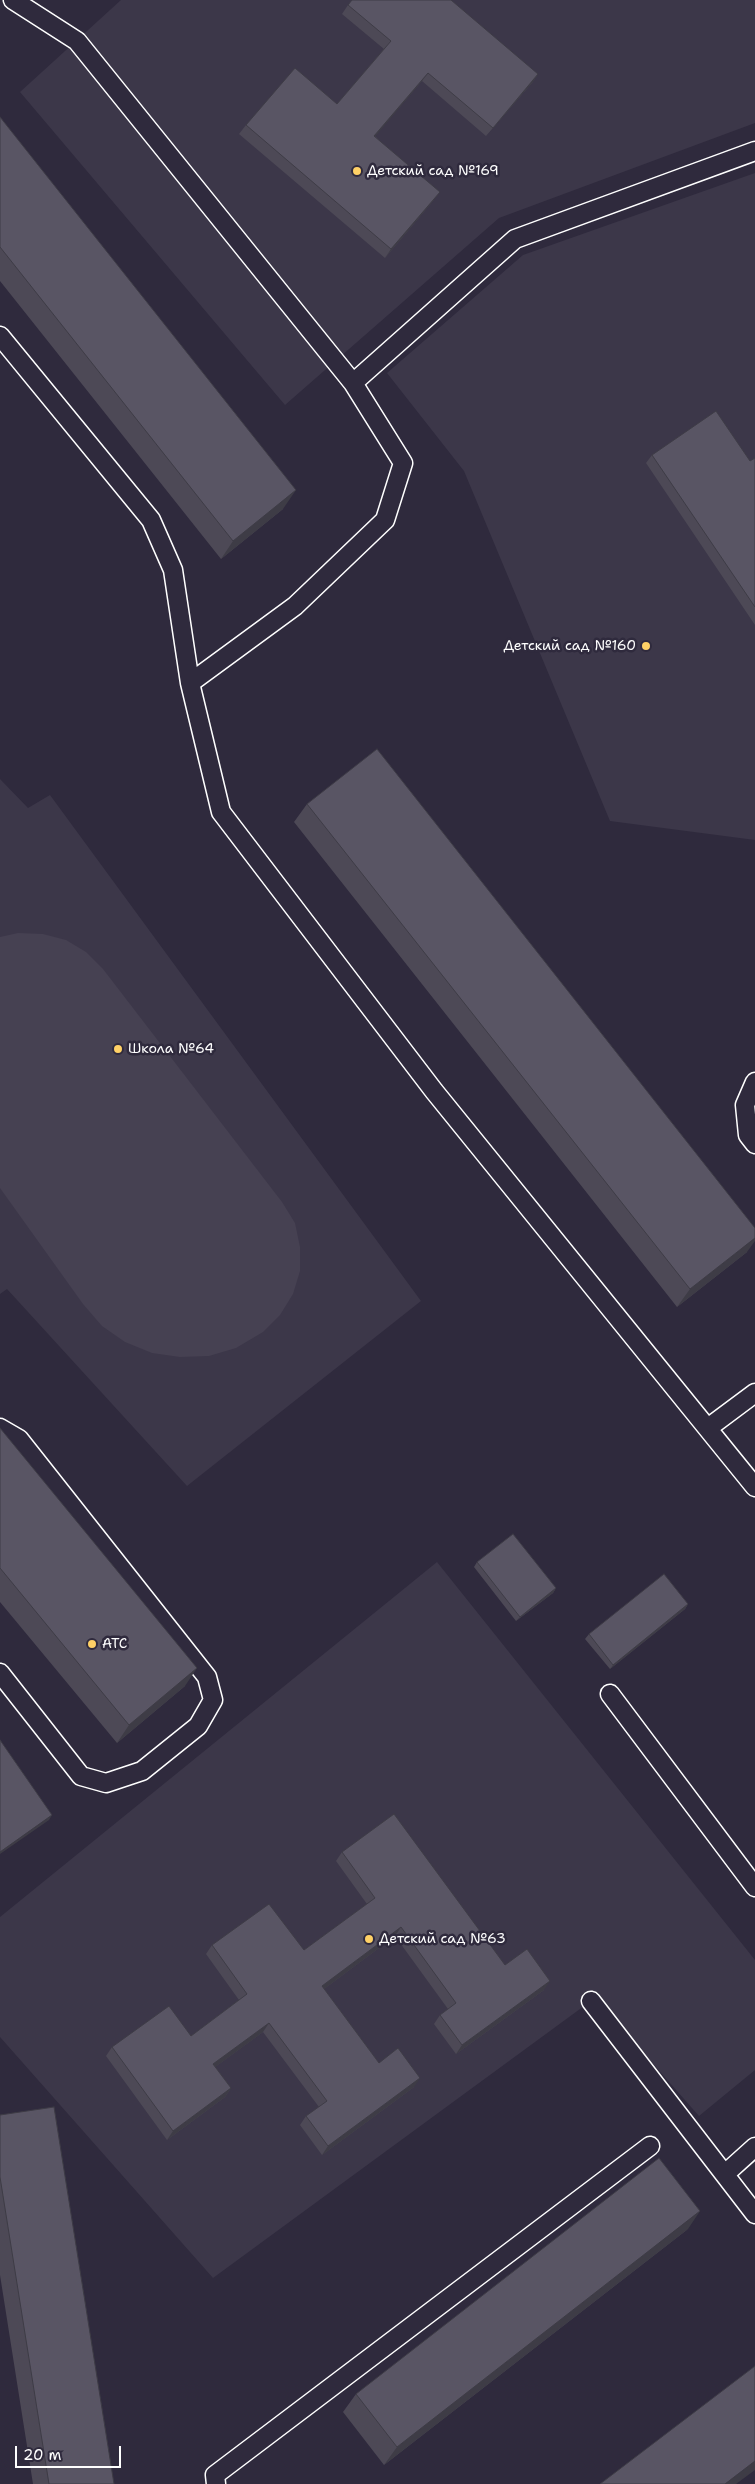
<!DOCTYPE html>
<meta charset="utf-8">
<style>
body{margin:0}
#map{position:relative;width:755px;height:2484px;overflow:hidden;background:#2f2a3d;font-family:"Shantell Sans",sans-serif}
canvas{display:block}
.scale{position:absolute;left:15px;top:2446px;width:106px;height:22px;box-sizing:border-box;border:2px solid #fff;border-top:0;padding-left:6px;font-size:15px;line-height:18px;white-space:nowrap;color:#fff;-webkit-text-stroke:4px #2f2a3d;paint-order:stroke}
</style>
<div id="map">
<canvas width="755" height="2484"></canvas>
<div class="scale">20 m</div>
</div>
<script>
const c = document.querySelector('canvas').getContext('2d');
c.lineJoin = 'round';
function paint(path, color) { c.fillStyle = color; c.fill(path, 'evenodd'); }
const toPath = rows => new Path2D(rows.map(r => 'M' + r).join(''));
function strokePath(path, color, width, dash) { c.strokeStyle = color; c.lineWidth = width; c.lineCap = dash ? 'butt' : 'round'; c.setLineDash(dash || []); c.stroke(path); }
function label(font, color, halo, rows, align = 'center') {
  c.font = font + ' "Shantell Sans",sans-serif'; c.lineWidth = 5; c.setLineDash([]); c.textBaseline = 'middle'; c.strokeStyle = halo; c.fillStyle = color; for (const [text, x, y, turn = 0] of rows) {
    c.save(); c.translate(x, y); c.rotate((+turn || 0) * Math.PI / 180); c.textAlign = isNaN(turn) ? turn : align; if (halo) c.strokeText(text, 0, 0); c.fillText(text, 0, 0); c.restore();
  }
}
const built = toPath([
 [121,0,755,0,755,123,499,218,285,405,20,92],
 [755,173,755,840,610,821,464,471,387,373,523,255],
 [0,779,28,808,50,795,421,1301,187,1486,7,1289,0,1294],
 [437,1562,755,1960,755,2070,699,2116,595,1998,213,2278,0,2037,0,1917]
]);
const green = toPath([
 [18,933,43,934,66,940,86,952,103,969,282,1202,295,1223,300,1247,300,1271,293,1294,280,1315,263,1332,236,1348,209,1356,180,1357,152,1353,125,1342,102,1326,83,1304,0,1188,0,937]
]);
const service = toPath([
 [13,0,77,41,353,383,403,463,385,520,295,606,190,683],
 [0,336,151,520,173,570,190,683,221,812,434,1091,755,1487],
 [353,383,515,239,755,151],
 [755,1082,745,1105,748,1135,755,1144],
 [0,1428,19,1439,207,1677,213,1700,198,1726,142,1771,106,1783,81,1776,0,1673],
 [708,1428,755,1393],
 [610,1694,755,1887],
 [591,2001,755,2214],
 [725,2174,755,2147],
 [216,2484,215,2475,650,2146]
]);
const wall = toPath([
 [348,5,538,74,532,83,486,136,422,81,375,136,434,200,385,258,239,134,246,125,337,104,384,49,342,14],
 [0,117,283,509,221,559,0,281],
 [652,455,750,461,755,458,755,625,646,463],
 [307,804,747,1252,677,1307,294,822],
 [0,1428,185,1686,117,1743,0,1602],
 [477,1562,556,1588,553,1593,516,1621,474,1567],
 [688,1604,685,1609,610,1669,585,1639,589,1634],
 [342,1852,505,1965,544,1990,456,2054,434,2024,440,2015,448,2009,395,1936,324,1989,379,2063,414,2087,322,2155,300,2125,306,2116,319,2107,263,2032,215,2067,231,2088,225,2097,167,2140,106,2056,112,2047,191,2036,239,2000,206,1954,212,1945,304,1950,367,1904,336,1861],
 [0,2115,114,2484,33,2484,0,2275],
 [688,2229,384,2465,343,2412,356,2394]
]);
const shadedWall = toPath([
 [428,73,422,81,368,145,374,136],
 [538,74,532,83,486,136,493,128],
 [440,192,434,200,385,258,391,249],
 [296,490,283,509,221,559,233,541],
 [755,1238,755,1241,747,1252,677,1307,690,1289],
 [556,1588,553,1593,516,1621,520,1617],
 [688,1604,685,1609,610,1669,613,1665],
 [197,1668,185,1686,117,1743,129,1725],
 [52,1815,49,1820,0,1854,0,1852],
 [401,1927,395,1936,316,1995,322,1986],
 [550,1981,544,1990,456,2054,462,2045],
 [269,2023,263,2032,207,2073,213,2064],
 [420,2078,414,2087,322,2155,328,2146],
 [231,2088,225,2097,167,2140,173,2131],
 [700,2211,688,2229,384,2465,397,2447],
 [755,2461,755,2470,736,2484,725,2484]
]);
const building = toPath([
 [352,0,451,0,538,74,493,128,428,73,374,136,440,192,391,249,246,125,295,68,337,104,391,41,348,5,352,0],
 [0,117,296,490,233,541,0,247,0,117],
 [716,411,750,461,755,458,755,607,652,455,716,411],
 [377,749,755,1228,755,1238,690,1289,307,804,377,749],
 [0,1428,197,1668,129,1725,0,1568,0,1428],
 [513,1534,556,1588,520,1617,477,1562,513,1534],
 [664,1574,688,1604,613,1665,589,1634,664,1574],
 [0,1740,52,1815,0,1852,0,1740],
 [394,1814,505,1965,527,1949,550,1981,462,2045,440,2015,456,2003,401,1927,322,1986,379,2063,398,2048,420,2078,328,2146,306,2116,327,2101,269,2023,213,2064,231,2088,173,2131,112,2047,169,2006,191,2036,247,1994,212,1945,269,1904,304,1950,375,1898,342,1852,394,1814],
 [54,2107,114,2484,49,2484,0,2177,0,2115,54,2107],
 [659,2158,700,2211,397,2447,356,2394,659,2158],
 [755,2366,755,2461,725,2484,600,2484,755,2366]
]);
const markers = [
 [357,171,5,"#ffd166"],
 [646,646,5,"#ffd166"],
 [118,1049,5,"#ffd166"],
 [92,1644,5,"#ffd166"],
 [369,1939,5,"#ffd166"]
];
const poiNames = [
 ["Детский сад №169",367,171],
 ["Детский сад №160",636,646,"right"],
 ["Школа №64",128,1049],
 ["АТС",102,1644],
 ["Детский сад №63",379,1939]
];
paint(built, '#3c3749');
paint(green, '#464152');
strokePath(service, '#fff', 21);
strokePath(service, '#2f2a3d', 18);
paint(wall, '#4d4956');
paint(shadedWall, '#3e3c46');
paint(building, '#595564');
strokePath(building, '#3e3c46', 1);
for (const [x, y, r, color] of markers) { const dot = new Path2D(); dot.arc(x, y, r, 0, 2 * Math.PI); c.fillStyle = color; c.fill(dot); strokePath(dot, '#2f2a3d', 2); }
label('14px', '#fff', '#2f2a3d', poiNames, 'left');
</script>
